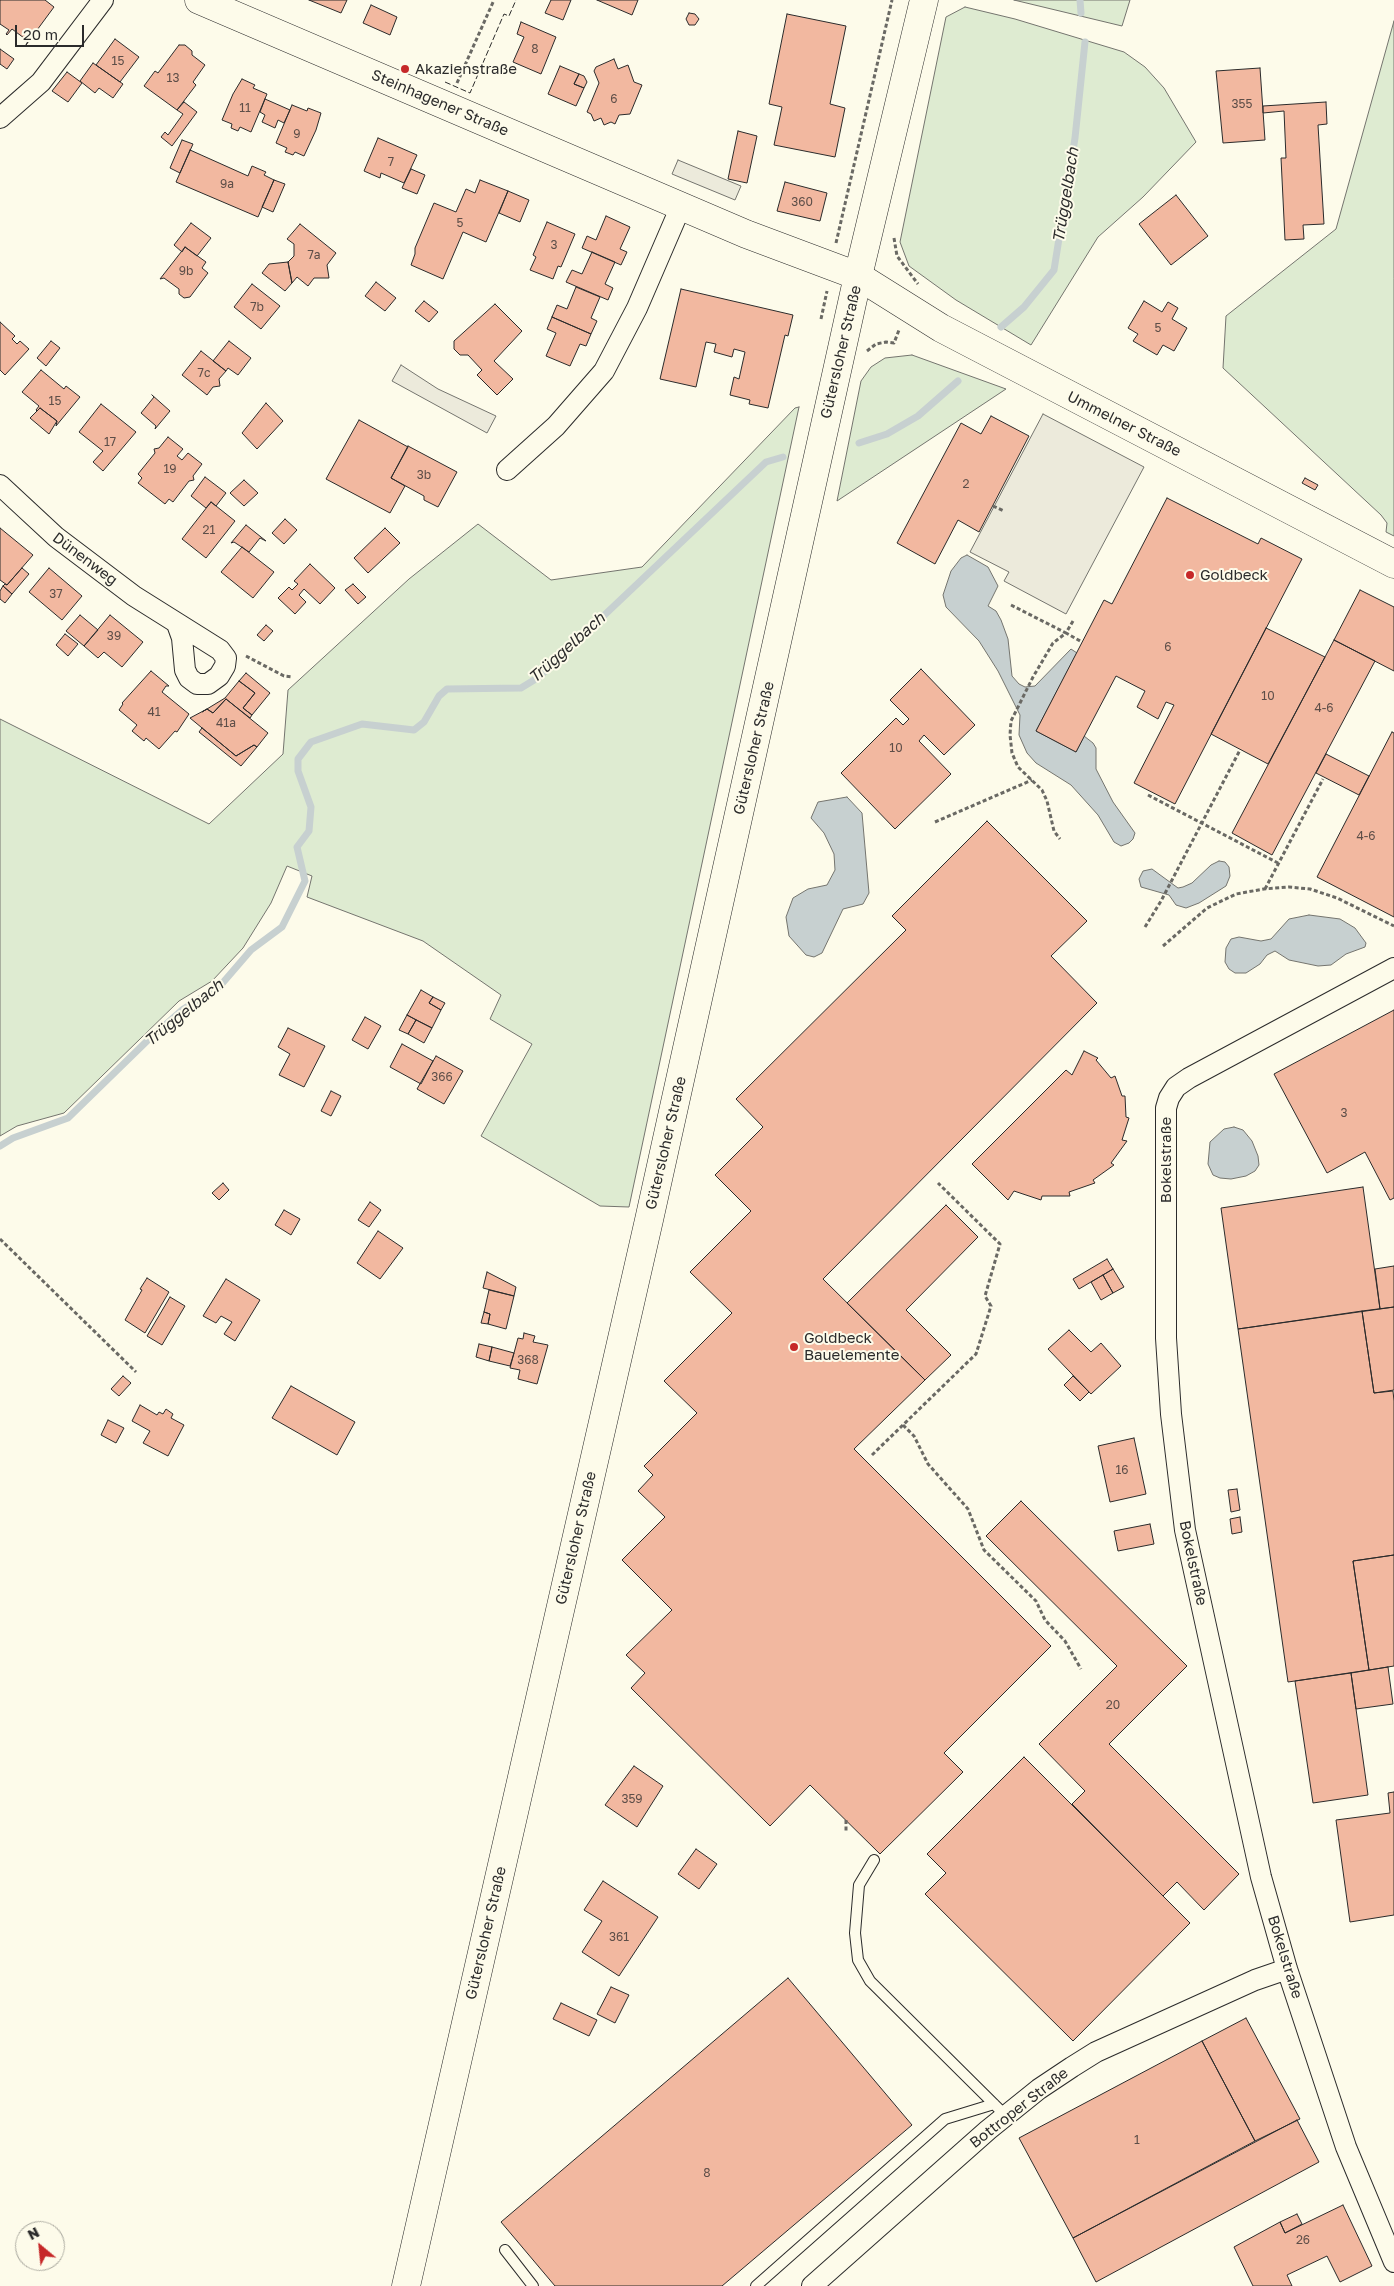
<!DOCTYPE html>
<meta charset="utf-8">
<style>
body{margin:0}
#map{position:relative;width:1394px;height:2286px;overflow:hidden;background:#fdfbea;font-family:"Golos Text",sans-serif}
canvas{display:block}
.north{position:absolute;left:15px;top:2221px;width:50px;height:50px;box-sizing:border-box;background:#fdfbea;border:1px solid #a9a89e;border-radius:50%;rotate:332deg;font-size:14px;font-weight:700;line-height:20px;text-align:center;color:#2b2b2b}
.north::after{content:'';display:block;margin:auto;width:18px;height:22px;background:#c62828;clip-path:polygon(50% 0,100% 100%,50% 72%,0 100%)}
.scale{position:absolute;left:15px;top:25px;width:69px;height:22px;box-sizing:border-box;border:2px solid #2b2b2b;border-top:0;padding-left:6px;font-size:15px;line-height:18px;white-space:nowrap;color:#2b2b2b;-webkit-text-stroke:4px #fdfbea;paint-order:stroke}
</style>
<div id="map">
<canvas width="1394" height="2286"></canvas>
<div class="north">N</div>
<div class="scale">20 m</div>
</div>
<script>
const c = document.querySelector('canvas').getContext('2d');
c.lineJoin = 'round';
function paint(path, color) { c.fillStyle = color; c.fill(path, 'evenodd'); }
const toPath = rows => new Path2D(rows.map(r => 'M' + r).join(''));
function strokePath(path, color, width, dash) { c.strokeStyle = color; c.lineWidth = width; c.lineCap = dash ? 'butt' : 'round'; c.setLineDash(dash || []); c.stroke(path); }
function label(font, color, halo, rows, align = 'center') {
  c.font = font + ' "Golos Text",sans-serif'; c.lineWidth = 4; c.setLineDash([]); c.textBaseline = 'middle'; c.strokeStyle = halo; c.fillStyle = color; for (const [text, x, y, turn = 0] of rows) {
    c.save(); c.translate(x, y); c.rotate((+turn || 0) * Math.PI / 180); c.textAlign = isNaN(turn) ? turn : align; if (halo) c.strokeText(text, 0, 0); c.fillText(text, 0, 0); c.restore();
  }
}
const green = toPath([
 [1014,0,1130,0,1122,26,1014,0],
 [965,7,1015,19,1124,52,1145,67,1164,88,1196,142,1143,197,1098,237,1031,345,956,300,909,266,900,242,946,17,965,7],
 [1394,21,1394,536,1386,532,1387,523,1381,515,1223,368,1226,316,1336,229,1394,21],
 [912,355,1006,389,837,501,861,381,871,367,885,358,912,355],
 [799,407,629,1207,600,1206,481,1136,532,1044,490,1019,501,995,423,941,307,897,312,876,287,866,271,903,243,948,212,981,179,1001,64,1113,17,1126,0,1136,0,719,209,824,283,754,288,690,409,579,478,524,551,580,642,567,795,408,799,407]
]);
const parking = toPath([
 [678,160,741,186,735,200,672,174,678,160],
 [401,365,438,389,496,416,487,433,392,381,401,365],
 [1043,414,1144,467,1066,614,1004,581,1009,572,970,552,1043,414]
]);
const water = toPath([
 [967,555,988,567,998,586,988,606,996,611,1001,620,1008,639,1012,676,1019,684,1025,687,1035,686,1071,649,1077,653,1036,731,1076,752,1084,736,1093,743,1096,748,1096,769,1113,802,1135,833,1133,839,1129,843,1121,846,1114,842,1098,815,1071,785,1036,763,1027,753,1019,735,1020,715,998,671,979,641,946,607,943,595,951,571,961,558,967,555],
 [847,797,862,813,869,893,863,904,843,909,822,953,814,957,806,955,789,936,786,917,793,898,808,889,827,885,835,870,834,854,824,833,811,818,818,802,847,797],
 [1219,861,1225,862,1229,867,1230,876,1226,886,1199,903,1186,908,1176,905,1169,895,1141,887,1139,879,1143,871,1152,869,1178,888,1183,887,1192,883,1211,865,1219,861],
 [1309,915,1340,919,1355,928,1366,943,1365,947,1346,954,1331,965,1318,966,1289,960,1275,951,1267,955,1260,964,1246,973,1235,973,1229,969,1225,962,1226,948,1231,939,1239,937,1261,941,1271,939,1289,919,1309,915],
 [1234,1127,1243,1130,1252,1141,1258,1156,1259,1165,1255,1171,1246,1176,1231,1179,1220,1178,1213,1175,1208,1164,1210,1142,1224,1129,1234,1127]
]);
const stream = toPath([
 [1080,0,1081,13],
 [1001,327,1024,307,1054,270,1075,138,1085,42],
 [859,443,887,434,918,416,958,381],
 [0,1146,13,1138,68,1118,147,1041,182,1010,220,986,251,950,282,927,305,881,297,847,309,831,311,807,298,771,298,759,311,742,362,724,414,730,424,722,439,696,447,689,521,688,539,677,766,462,783,457]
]);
const building = toPath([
 [0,0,45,0,54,7,26,45,28,41,12,29,7,35,6,34,9,30,0,24,0,0],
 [309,0,347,0,341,13,309,0],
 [551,0,571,0,563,20,545,13,551,0],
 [597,0,638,0,632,15,597,0],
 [371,5,397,17,390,35,363,23,371,5],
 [689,13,695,14,699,19,695,25,689,25,686,19,689,13],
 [787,14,846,26,830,104,845,108,835,157,774,145,782,107,769,104,787,14],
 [521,22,556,37,541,74,513,62,524,37,517,34,521,22],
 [115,39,139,57,120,82,96,65,115,39],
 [179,45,185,45,192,51,192,55,205,65,193,82,196,85,177,110,144,86,155,71,158,73,179,45],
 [0,49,14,59,7,69,0,64,0,49],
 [614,59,618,69,628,65,634,82,642,85,630,114,619,115,615,124,611,122,604,125,601,118,594,121,591,114,587,112,599,83,594,71,596,67,614,59],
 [93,63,123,84,113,98,99,88,95,93,80,81,93,63],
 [560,66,579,74,574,84,584,88,576,106,548,94,560,66],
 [1260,68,1265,140,1223,143,1216,71,1260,68],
 [67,72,82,83,68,102,52,91,67,72],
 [579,74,584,76,587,82,584,88,574,84,579,74],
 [242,79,255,85,253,88,267,94,251,132,240,127,238,131,231,128,232,124,222,120,233,94,242,79],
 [265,99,290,110,284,123,278,120,275,128,262,122,265,115,260,112,265,99],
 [184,102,197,112,172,146,161,137,165,132,168,135,183,114,177,110,184,102],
 [1326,102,1327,124,1318,125,1324,224,1303,225,1304,239,1285,240,1281,158,1286,158,1284,111,1263,113,1263,106,1326,102],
 [292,105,307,111,308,108,321,113,316,130,304,156,295,152,293,155,285,152,287,148,276,143,292,105],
 [738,131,757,136,747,183,728,179,738,131],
 [378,138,417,155,404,183,381,173,380,178,364,171,378,138],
 [182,140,193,144,180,173,170,168,182,140],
 [190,150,248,176,252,166,266,172,264,175,274,180,258,217,176,182,190,150],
 [411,169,425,175,417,194,402,188,411,169],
 [274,180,285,184,273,212,262,207,274,180],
 [480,180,508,191,486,242,463,232,443,279,411,265,415,254,415,248,434,203,456,212,466,189,475,193,480,180],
 [785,182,827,193,820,221,777,211,785,182],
 [508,191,529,200,520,222,499,213,508,191],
 [1176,195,1208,236,1171,265,1139,224,1176,195],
 [606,216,630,227,620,249,627,252,621,265,582,248,587,236,596,240,606,216],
 [547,222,575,234,561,267,558,266,553,279,530,270,536,257,533,255,547,222],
 [191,223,211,238,197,256,185,247,182,252,174,245,191,223],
 [300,224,336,253,327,265,329,278,314,278,308,286,297,277,292,283,288,262,294,256,294,244,287,239,300,224],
 [185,247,206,262,202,268,208,273,190,297,184,298,179,294,179,289,164,278,160,279,185,247],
 [592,252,615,262,605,284,613,288,608,300,566,282,572,270,582,274,592,252],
 [288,262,292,283,285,291,262,273,269,264,288,262],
 [376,282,396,298,385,311,365,296,376,282],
 [252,284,280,306,261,329,234,307,252,284],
 [576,287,600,297,591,318,597,321,591,334,552,317,557,305,567,309,576,287],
 [681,289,793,315,788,336,785,335,768,408,749,404,750,400,730,395,734,377,739,379,745,352,734,349,732,357,714,352,716,344,706,342,696,387,660,379,681,289],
 [424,301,438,312,429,322,415,311,424,301],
 [1144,301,1162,312,1168,302,1178,308,1172,319,1187,328,1174,351,1163,345,1157,355,1133,341,1138,334,1128,328,1144,301],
 [495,304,522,331,494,361,513,379,497,395,477,375,482,370,468,355,460,355,454,349,454,341,495,304],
 [552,317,591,334,586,346,580,344,570,366,546,356,556,333,547,329,552,317],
 [0,322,15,336,12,339,17,344,20,341,29,349,5,375,0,370,0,322],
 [51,341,60,348,46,366,37,358,51,341],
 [229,341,251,358,238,375,228,368,226,371,213,361,229,341],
 [201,351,226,371,219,379,220,386,213,387,207,395,182,375,201,351],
 [41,370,64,389,66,386,80,397,56,426,57,421,40,408,37,411,36,410,39,406,22,392,41,370],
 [152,395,170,411,155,429,156,426,141,413,154,397,152,395],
 [266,403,283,421,257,449,242,433,266,403],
 [101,404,136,432,103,471,93,462,103,451,79,432,101,404],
 [40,408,57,421,49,434,30,418,40,408],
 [991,416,1029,436,979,532,958,520,935,564,897,543,961,423,981,434,991,416],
 [359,420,408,447,391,478,405,486,390,513,326,479,359,420],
 [168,437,183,449,177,456,182,460,188,453,202,464,193,476,194,480,189,481,173,502,169,499,165,504,138,483,142,478,138,474,155,453,154,449,159,448,168,437],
 [408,446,457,472,438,507,424,500,424,496,391,478,408,446],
 [205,477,226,493,216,506,211,502,206,508,191,496,205,477],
 [1305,478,1318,485,1315,490,1302,483,1305,478],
 [244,480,258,493,244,506,230,493,244,480],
 [1167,498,1258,544,1261,538,1302,559,1175,804,1134,783,1174,705,1166,702,1158,719,1137,707,1145,691,1116,676,1076,752,1036,731,1104,600,1112,604,1167,498],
 [211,502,235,521,206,558,182,539,211,502],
 [285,519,297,530,284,544,272,533,285,519],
 [246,525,266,541,260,538,249,552,234,542,231,543,246,525],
 [0,528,33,555,7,585,0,580,0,528],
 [385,528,400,543,368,573,354,558,385,528],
 [242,547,274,572,253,598,221,572,242,547],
 [310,564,335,588,320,604,304,589,299,595,306,602,295,614,278,598,289,587,292,590,298,584,294,581,310,564],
 [22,568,29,574,12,594,3,586,5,584,7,585,22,568],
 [49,568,82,596,62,620,29,592,49,568],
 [353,584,366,597,358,604,345,590,353,584],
 [3,586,12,594,5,603,0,599,0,591,3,586],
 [1360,590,1394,607,1394,671,1334,640,1360,590],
 [80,615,98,630,84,646,66,631,80,615],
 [110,615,143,642,122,667,104,652,98,658,84,646,110,615],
 [266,625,273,631,264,641,257,635,266,625],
 [1266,628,1325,657,1268,764,1211,734,1266,628],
 [65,634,78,644,68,656,56,645,65,634],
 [1334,640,1375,661,1272,855,1232,833,1334,640],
 [921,669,975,725,944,755,924,735,919,741,951,774,895,829,841,773,896,718,903,725,909,719,890,700,921,669],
 [151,671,169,686,166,686,162,692,189,714,177,732,175,731,159,749,146,738,144,741,132,731,137,725,119,710,123,704,122,703,151,671],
 [246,673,270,693,252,715,243,708,255,693,239,681,246,673],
 [239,681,255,693,243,708,252,715,250,718,226,699,213,713,207,709,202,712,225,698,239,681],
 [226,699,268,733,257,747,254,745,236,756,190,718,207,709,213,713,226,699],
 [202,728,236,756,254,745,257,747,241,766,199,732,202,728],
 [1392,732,1394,733,1394,917,1317,877,1392,732],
 [1326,754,1369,776,1359,795,1316,773,1326,754],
 [987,821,1087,921,1051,956,1097,1003,823,1279,925,1380,854,1449,1051,1646,944,1753,963,1772,880,1854,810,1785,770,1826,631,1688,645,1673,626,1655,672,1610,622,1560,665,1517,638,1491,653,1475,644,1466,697,1413,664,1381,732,1313,690,1272,751,1211,715,1175,763,1127,736,1099,906,930,892,916,987,821],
 [421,990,433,997,429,1003,441,1010,432,1028,407,1015,421,990],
 [433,997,445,1003,441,1010,429,1003,433,997],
 [1394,1010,1394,1198,1390,1200,1365,1152,1327,1173,1274,1074,1394,1010],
 [407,1015,416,1020,408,1034,399,1030,407,1015],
 [365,1017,381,1026,368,1049,352,1040,365,1017],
 [416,1020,432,1028,424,1043,408,1034,416,1020],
 [288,1028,325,1046,304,1087,279,1075,290,1054,278,1047,288,1028],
 [402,1044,433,1061,421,1084,390,1067,402,1044],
 [1084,1051,1098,1058,1096,1060,1111,1078,1115,1076,1122,1096,1125,1096,1126,1117,1129,1118,1122,1140,1127,1141,1111,1163,1114,1165,1093,1180,1095,1183,1069,1192,1070,1196,1042,1196,1041,1200,1014,1191,1008,1200,972,1164,1066,1070,1072,1075,1084,1051],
 [436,1056,463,1071,444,1104,417,1089,436,1056],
 [331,1091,341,1096,331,1116,321,1111,331,1091],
 [223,1183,229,1190,219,1200,212,1193,223,1183],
 [1363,1187,1380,1309,1238,1329,1221,1208,1363,1187],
 [370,1202,381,1210,369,1227,358,1220,370,1202],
 [946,1205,978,1237,906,1310,951,1355,925,1380,847,1303,946,1205],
 [284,1210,300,1219,291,1235,275,1225,284,1210],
 [378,1231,403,1248,380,1279,357,1263,378,1231],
 [1107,1259,1113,1269,1079,1289,1073,1279,1107,1259],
 [1394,1266,1394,1307,1380,1309,1375,1269,1394,1266],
 [1113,1269,1124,1287,1113,1293,1103,1275,1113,1269],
 [487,1272,516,1287,514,1296,483,1288,487,1272],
 [1103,1275,1113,1293,1101,1300,1091,1282,1103,1275],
 [147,1278,169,1292,145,1333,125,1320,142,1290,140,1289,147,1278],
 [226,1279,260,1300,235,1341,224,1334,232,1322,221,1316,216,1323,203,1316,226,1279],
 [489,1290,514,1296,506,1329,488,1324,490,1314,484,1312,489,1290],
 [170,1297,185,1306,162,1345,147,1336,170,1297],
 [1394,1307,1394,1390,1374,1393,1362,1311,1394,1307],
 [1362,1311,1374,1393,1393,1391,1394,1401,1394,1555,1353,1561,1369,1670,1288,1682,1238,1329,1362,1311],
 [484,1312,490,1314,488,1324,481,1323,484,1312],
 [1069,1330,1091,1352,1101,1343,1121,1366,1091,1394,1048,1349,1069,1330],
 [524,1333,535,1336,533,1342,548,1345,537,1384,518,1379,520,1370,510,1368,518,1338,523,1339,524,1333],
 [479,1344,492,1347,489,1361,476,1357,479,1344],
 [492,1347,514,1353,510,1366,489,1361,492,1347],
 [123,1376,131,1383,119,1396,111,1389,123,1376],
 [1073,1376,1089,1392,1080,1401,1064,1385,1073,1376],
 [291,1386,355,1422,337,1455,272,1418,291,1386],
 [140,1405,157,1415,159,1412,163,1414,166,1409,173,1414,171,1418,184,1425,168,1456,143,1443,150,1431,132,1421,140,1405],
 [108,1420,124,1428,116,1443,101,1435,108,1420],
 [1134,1438,1146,1494,1110,1502,1098,1446,1134,1438],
 [1237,1489,1240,1510,1231,1512,1228,1490,1237,1489],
 [1021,1501,1187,1666,1109,1744,1239,1874,1204,1910,1177,1882,1163,1896,1072,1804,1085,1791,1039,1744,1117,1666,986,1536,1021,1501],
 [1240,1517,1242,1532,1232,1534,1230,1519,1240,1517],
 [1150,1524,1154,1544,1118,1551,1114,1531,1150,1524],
 [1394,1555,1394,1666,1369,1670,1353,1561,1394,1555],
 [1388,1667,1393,1704,1356,1709,1351,1673,1388,1667],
 [1351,1673,1368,1795,1313,1803,1295,1681,1351,1673],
 [1024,1757,1190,1923,1073,2041,925,1894,946,1873,927,1854,1024,1757],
 [634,1766,663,1786,637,1827,605,1805,634,1766],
 [1394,1792,1394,1915,1350,1922,1336,1820,1390,1813,1388,1793,1394,1792],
 [696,1849,717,1864,699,1889,678,1874,696,1849],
 [603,1881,658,1917,619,1976,582,1952,602,1921,584,1910,603,1881],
 [788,1978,912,2125,722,2286,555,2286,501,2222,788,1978],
 [611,1987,629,1995,615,2023,597,2014,611,1987],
 [561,2003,597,2020,589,2036,553,2019,561,2003],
 [1246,2018,1300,2119,1255,2141,1202,2041,1246,2018],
 [1202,2041,1255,2141,1073,2238,1019,2138,1202,2041],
 [1297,2120,1319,2162,1096,2282,1073,2238,1297,2120],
 [1343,2205,1372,2266,1340,2282,1327,2256,1287,2275,1292,2286,1253,2286,1234,2247,1280,2222,1285,2233,1343,2205],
 [1297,2214,1302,2224,1285,2233,1280,2222,1297,2214]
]);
const path = toPath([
 [457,83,494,0],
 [894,238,897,256,918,284],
 [836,243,892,0],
 [821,319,827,291],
 [867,351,876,344,886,342,894,343,899,330],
 [993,506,1004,511],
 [1011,605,1066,633,1053,643,1033,677,1011,721,1010,735,1012,753,1018,767,1042,790,1047,801,1054,831,1060,839],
 [1073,621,1066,633,1082,642],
 [246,656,284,676,293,677],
 [1148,795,1278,863],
 [935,822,1032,780],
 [1265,889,1323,779],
 [1145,927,1161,901,1240,750],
 [1163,946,1207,908,1236,894,1264,889,1289,887,1310,889,1337,898,1394,926],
 [0,1239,136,1372],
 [903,1425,914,1436,928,1464,968,1509,984,1550,1036,1601,1045,1620,1065,1641,1081,1669],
 [872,1455,976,1354,991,1306,985,1296,1000,1244,938,1183],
 [846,1820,846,1831]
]);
const lane = toPath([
 [874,1860,859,1885,855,1933,858,1960,870,1981,1006,2116],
 [505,2250,533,2286],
 [756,2286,945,2119,994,2104]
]);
const street = toPath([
 [0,118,41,82,103,0],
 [507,470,556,426,604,371,637,308,681,206],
 [0,485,56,537,134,596,220,650,226,658,225,666,219,676,208,684,197,684,189,678,185,670,182,638,177,624],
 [1394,968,1189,1078,1176,1087,1169,1098,1166,1108,1166,1338,1171,1414,1185,1530,1261,1877,1287,1969,1346,2147,1394,2262],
 [812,2286,988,2130,1039,2089,1072,2067,1096,2052,1255,1980,1287,1969]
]);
const secondary = toPath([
 [199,0,746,234,858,276,941,328,1394,564]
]);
const primary = toPath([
 [406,2286,649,1220,858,276,924,0]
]);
const fence = toPath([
 [445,82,470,93,504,14,509,16,516,0]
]);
const markers = [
 [405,69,5,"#c62828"],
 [1190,575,5,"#c62828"],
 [794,1347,5,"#c62828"]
];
const numberNames = [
 ["8",535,49],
 ["15",118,61],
 ["13",173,78],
 ["6",614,99],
 ["355",1242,104],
 ["11",245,108],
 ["9",297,134],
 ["7",391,162],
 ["9a",227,184],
 ["360",802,202],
 ["5",460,223],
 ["3",554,245],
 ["7a",314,255],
 ["9b",186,271],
 ["7b",257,307],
 ["5",1158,328],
 ["7c",204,373],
 ["15",55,401],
 ["17",110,442],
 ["19",170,469],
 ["3b",424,475],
 ["2",966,484],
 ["21",209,530],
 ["37",56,594],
 ["39",114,636],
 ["6",1168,647],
 ["10",1268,696],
 ["4-6",1324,708],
 ["41",154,712],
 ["41a",226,723],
 ["10",896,748],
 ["4-6",1366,836],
 ["366",442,1077],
 ["3",1344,1113],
 ["368",528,1360],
 ["16",1122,1470],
 ["20",1113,1705],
 ["359",632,1799],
 ["361",619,1937],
 ["1",1137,2140],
 ["8",707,2173],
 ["26",1303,2240]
];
const poiNames = [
 ["Akazienstraße",415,69],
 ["Goldbeck",1200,575],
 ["Goldbeck",804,1338],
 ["Bauelemente",804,1355]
];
const streetNames = [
 ["Steinhagener Straße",440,103,23],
 ["Gütersloher Straße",841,352,-77],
 ["Ummelner Straße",1124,424,27],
 ["Dünenweg",85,559,37],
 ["Gütersloher Straße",754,748,-77],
 ["Gütersloher Straße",666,1143,-77],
 ["Bokelstraße",1166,1160,-90],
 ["Gütersloher Straße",576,1538,-77],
 ["Bokelstraße",1193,1563,78],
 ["Gütersloher Straße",486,1933,-77],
 ["Bokelstraße",1285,1957,73],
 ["Bottroper Straße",1019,2108,-38]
];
const waterNames = [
 ["Trüggelbach",1066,195,-81],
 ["Trüggelbach",567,648,-42],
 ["Trüggelbach",184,1013,-39]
];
paint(green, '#deebd1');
strokePath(green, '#74746e', 1);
paint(parking, '#eceadb');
strokePath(parking, '#74746e', 1);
paint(water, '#c7d0d0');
strokePath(water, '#74746e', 1);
strokePath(stream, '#c7d0d0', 7);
paint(building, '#f2b8a0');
strokePath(building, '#2b2b2b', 1);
strokePath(lane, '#2b2b2b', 12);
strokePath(street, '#2b2b2b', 22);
strokePath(secondary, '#2b2b2b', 29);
strokePath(primary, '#2b2b2b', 29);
strokePath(path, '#6a6964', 3, [4, 2.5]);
strokePath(lane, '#fdfbea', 10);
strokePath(street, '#fdfbea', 20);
strokePath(secondary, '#fdfbea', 28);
strokePath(primary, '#fdfbea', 28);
strokePath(fence, '#2b2b2b', 1, [6, 2.5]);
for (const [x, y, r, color] of markers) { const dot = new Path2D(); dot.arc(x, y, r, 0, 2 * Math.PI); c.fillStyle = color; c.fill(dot); strokePath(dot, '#fdfbea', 2); }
label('12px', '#5d4e48', null, numberNames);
label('15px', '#2b2b2b', '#fdfbea', poiNames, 'left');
label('15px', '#2b2b2b', '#fdfbea', streetNames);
label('italic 16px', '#2b2b2b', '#fdfbea', waterNames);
</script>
